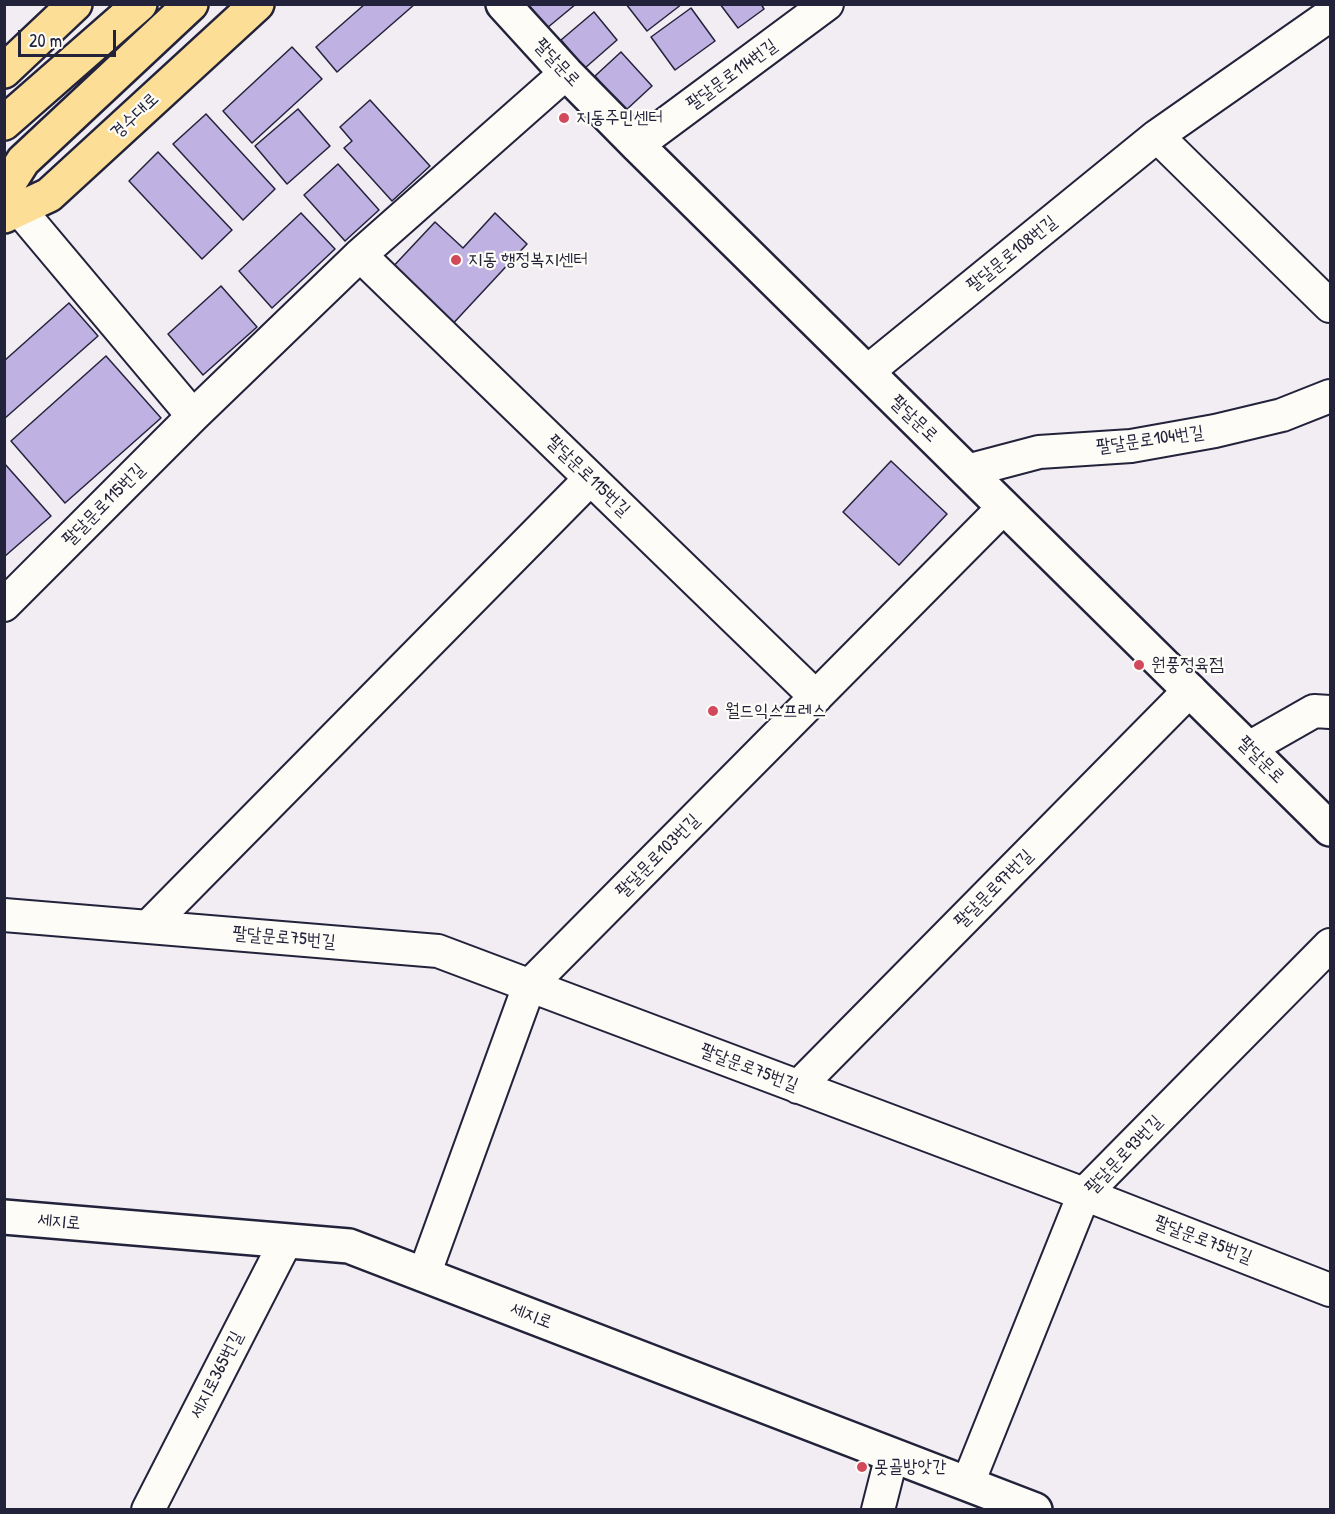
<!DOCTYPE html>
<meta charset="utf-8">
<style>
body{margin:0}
#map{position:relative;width:1335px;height:1514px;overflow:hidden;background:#f1edf3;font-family:"Patrick Hand",sans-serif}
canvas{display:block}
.frame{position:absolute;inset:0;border:6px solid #22223b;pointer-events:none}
.scale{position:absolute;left:18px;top:30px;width:98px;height:27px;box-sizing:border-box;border:3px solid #22223b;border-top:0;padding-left:8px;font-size:18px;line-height:21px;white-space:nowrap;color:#22223b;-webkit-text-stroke:4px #fdfcf7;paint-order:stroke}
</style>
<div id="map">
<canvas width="1335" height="1514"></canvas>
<div class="frame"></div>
<div class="scale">20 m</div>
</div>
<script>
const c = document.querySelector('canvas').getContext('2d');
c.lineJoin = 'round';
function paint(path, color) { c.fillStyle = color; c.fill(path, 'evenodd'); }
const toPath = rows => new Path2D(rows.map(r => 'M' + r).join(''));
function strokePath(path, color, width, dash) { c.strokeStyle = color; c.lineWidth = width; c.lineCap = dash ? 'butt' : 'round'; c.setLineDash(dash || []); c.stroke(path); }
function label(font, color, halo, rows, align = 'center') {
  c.font = font + ' "Patrick Hand","Poor Story",sans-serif'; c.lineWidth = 4.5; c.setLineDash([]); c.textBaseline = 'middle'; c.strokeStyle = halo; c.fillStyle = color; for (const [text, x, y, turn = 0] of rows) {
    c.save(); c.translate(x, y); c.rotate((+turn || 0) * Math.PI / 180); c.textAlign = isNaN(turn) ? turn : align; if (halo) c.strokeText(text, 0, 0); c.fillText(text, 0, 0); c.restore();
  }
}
const building = toPath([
 [365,4,415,4,337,72,316,47,365,4],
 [528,4,576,4,547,28,528,4],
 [626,4,682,4,647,31,626,4],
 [720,4,761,4,764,9,738,28,720,4],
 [691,8,715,41,675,70,651,37,691,8],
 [594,12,617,40,585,68,561,40,594,12],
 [292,47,322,79,252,143,223,111,292,47],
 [621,52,652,86,625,111,595,76,621,52],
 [370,100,430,166,392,201,344,148,352,141,340,127,370,100],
 [298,109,330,146,287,184,255,146,298,109],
 [206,114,275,189,243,220,173,144,206,114],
 [158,152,232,230,202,259,129,181,158,152],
 [338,164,379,210,345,241,304,195,338,164],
 [301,213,335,249,272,308,239,271,301,213],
 [495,213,527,244,448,329,388,272,435,222,463,248,495,213],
 [221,286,257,327,203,375,168,334,221,286],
 [69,303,98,336,4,419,4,361,69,303],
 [106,356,161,418,65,503,11,441,106,356],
 [891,461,947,514,899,565,843,512,891,461],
 [4,463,51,516,4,557,4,463]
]);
const minor = toPath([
 [1157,136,1330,306],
 [637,145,827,4],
 [19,209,193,416],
 [360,255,816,697],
 [867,372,1157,136,1330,15],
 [967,471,1039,452,1131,446,1215,431,1282,415,1330,396],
 [4,605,193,416,360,255,566,73],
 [1249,748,1314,711,1330,712],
 [4,915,438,951,1084,1194,1330,1290],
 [148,927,590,479],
 [798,1087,1190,690],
 [424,1275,529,986,1004,507],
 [968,1483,1084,1194,1330,945],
 [148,1510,286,1241],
 [878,1510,892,1455]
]);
const tertiary = toPath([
 [503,4,566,73,637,145,1330,829],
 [4,1217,349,1246,1035,1510]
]);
const primary = toPath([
 [4,71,75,4],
 [4,123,140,4],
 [4,191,23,161,191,4],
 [4,216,49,195,257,4]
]);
const markers = [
 [564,118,6,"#d1495b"],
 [456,260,6,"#d1495b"],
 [1139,665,6,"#d1495b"],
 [713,711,6,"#d1495b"],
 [862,1467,6,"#d1495b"]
];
const streetNames = [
 ["팔달문로",557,63,47],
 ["팔달문로114번길",732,75,-36],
 ["경수대로",135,116,-43],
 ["팔달문로108번길",1012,254,-39],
 ["팔달문로",914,419,44],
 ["팔달문로104번길",1150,440,-8],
 ["팔달문로115번길",588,476,44],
 ["팔달문로115번길",104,505,-45],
 ["팔달문로",1261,760,45],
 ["팔달문로103번길",658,856,-45],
 ["팔달문로97번길",994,889,-45],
 ["팔달문로75번길",284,938,5],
 ["팔달문로75번길",749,1068,21],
 ["팔달문로93번길",1124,1155,-46],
 ["세지로",59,1222,5],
 ["팔달문로75번길",1203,1240,21],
 ["세지로",531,1316,21],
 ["세지로365번길",217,1375,-63]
];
const poiNames = [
 ["지동주민센터",576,118],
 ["지동 행정복지센터",468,260],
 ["원풍정육점",1151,665],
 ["월드익스프레스",725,711],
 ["못골방앗간",874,1467]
];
paint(building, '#bfb1e2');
strokePath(building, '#22223b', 1.5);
strokePath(minor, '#22223b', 36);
strokePath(tertiary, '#22223b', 38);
strokePath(primary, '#22223b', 38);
strokePath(minor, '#fdfcf7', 32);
strokePath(tertiary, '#fdfcf7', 33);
strokePath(primary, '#fcde96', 33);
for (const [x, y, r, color] of markers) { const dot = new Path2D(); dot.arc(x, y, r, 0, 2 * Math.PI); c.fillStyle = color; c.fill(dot); strokePath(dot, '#fdfcf7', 2); }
label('18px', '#22223b', '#fdfcf7', streetNames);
label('18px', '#22223b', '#fdfcf7', poiNames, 'left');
</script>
